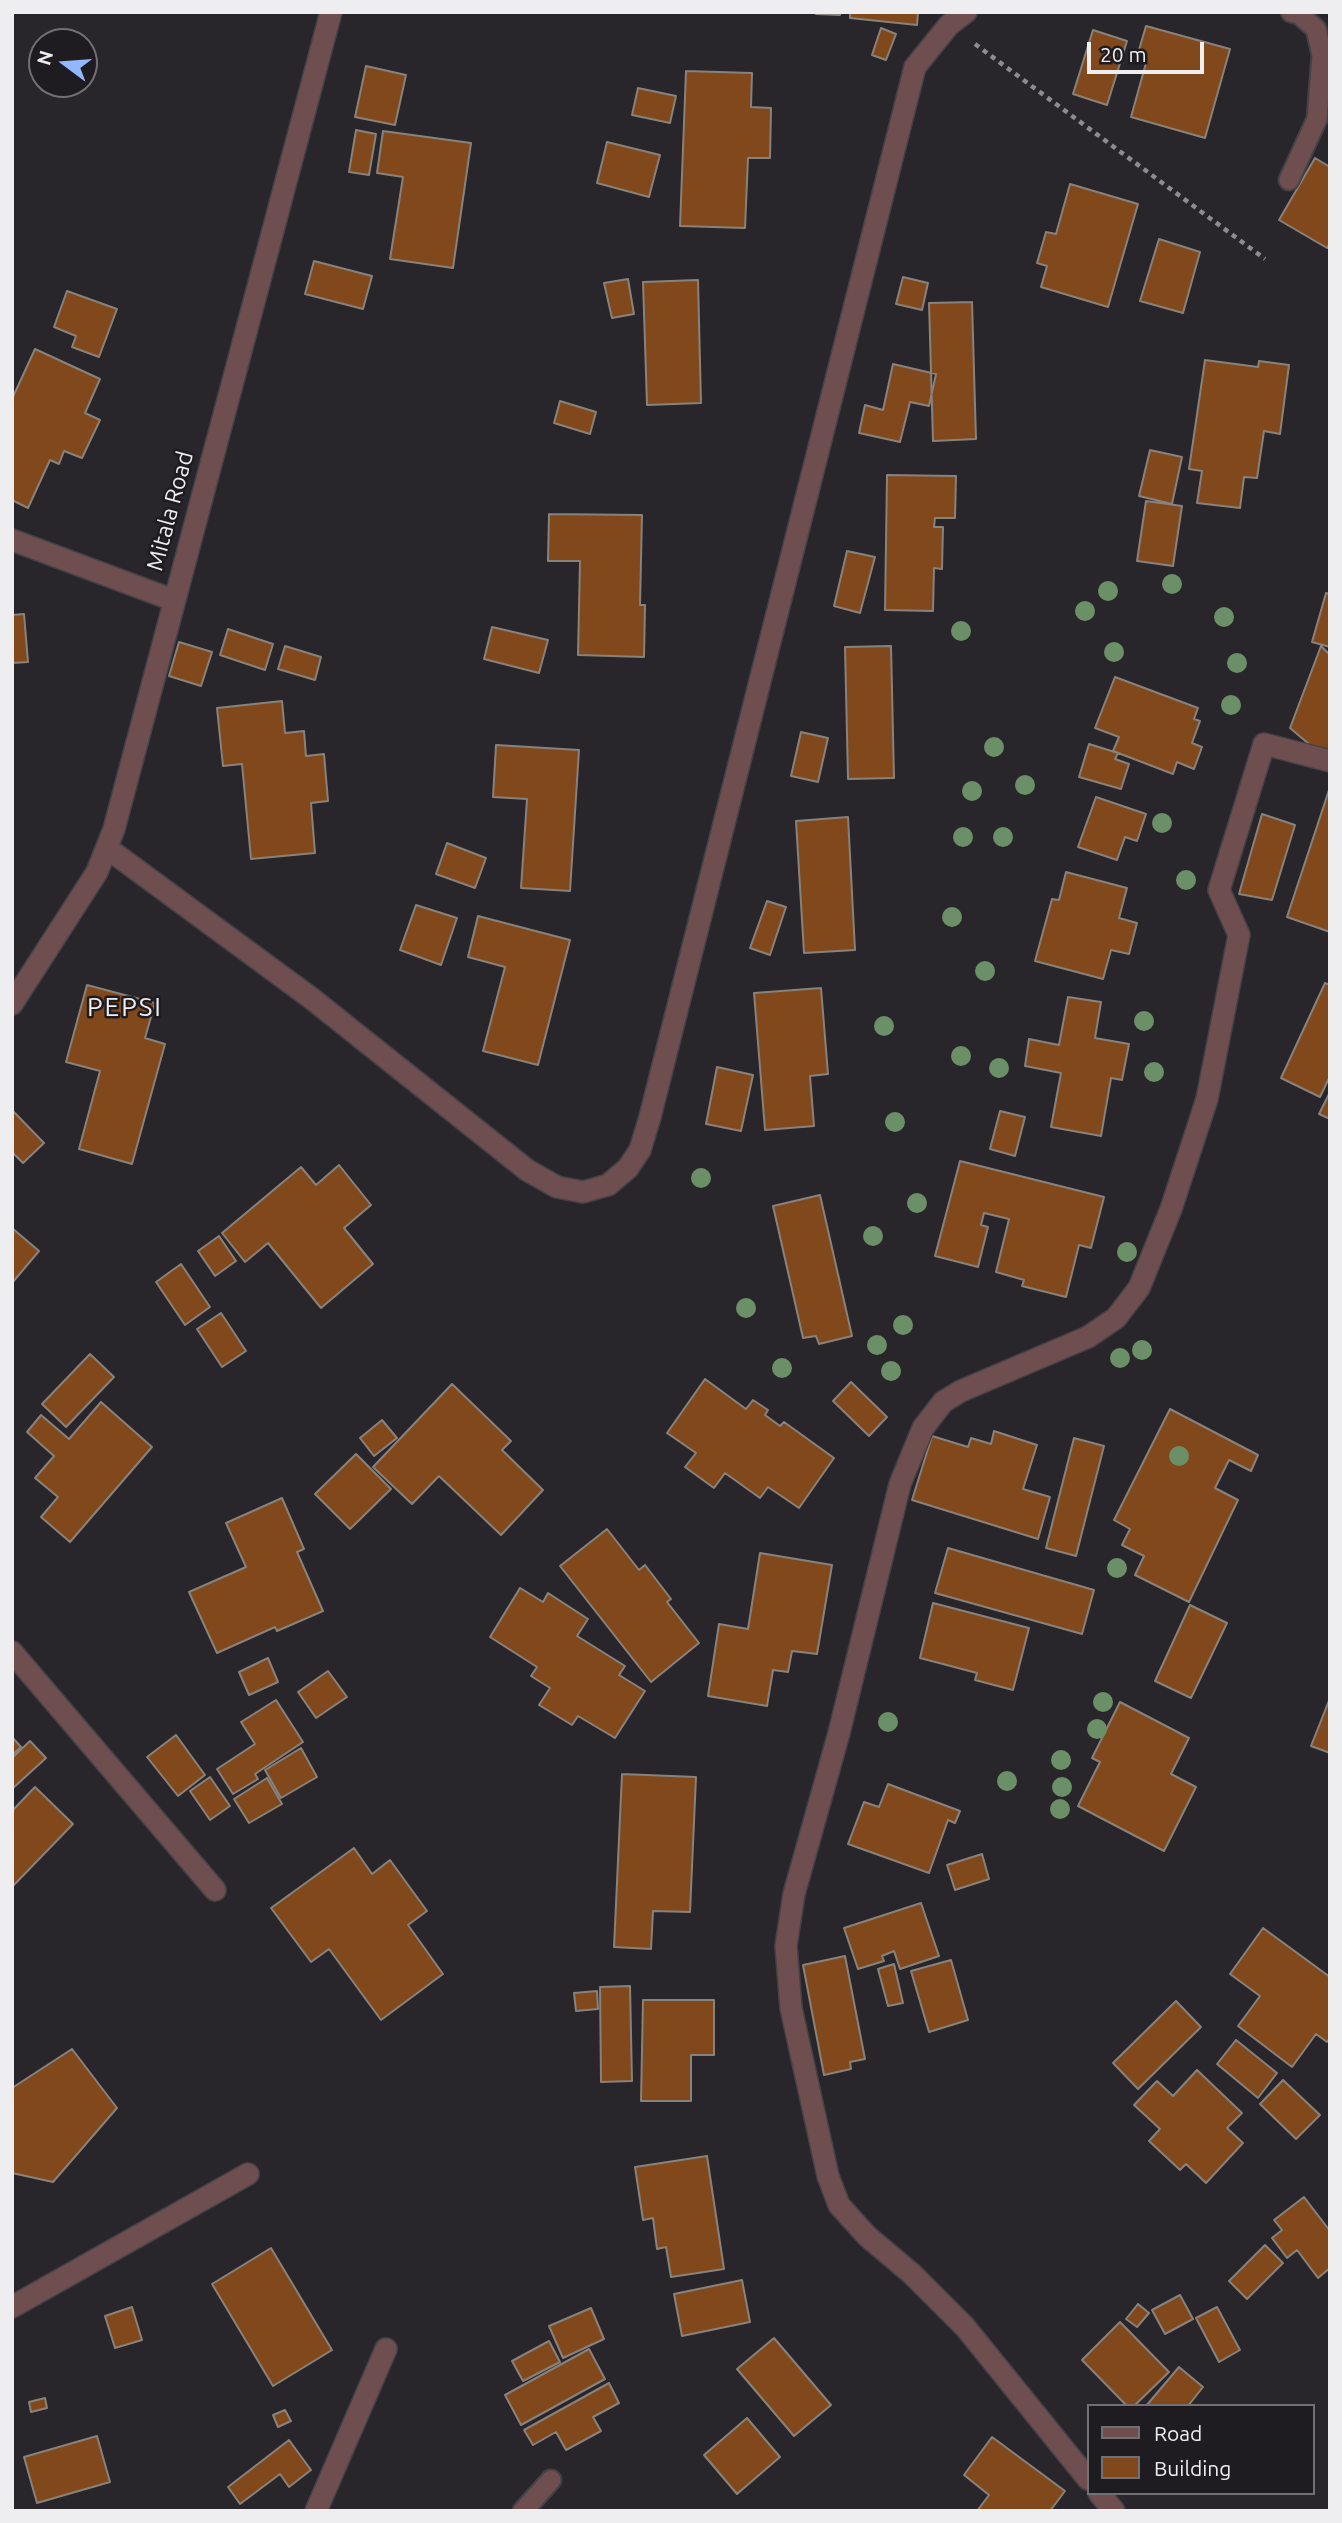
<!DOCTYPE html>
<style>
body{margin:0}
#map{position:relative;width:1342px;height:2523px;overflow:hidden;background:#28252b;font-family:Ubuntu,sans-serif}
canvas{display:block}
.frame{position:absolute;inset:0;border:14px solid #eeedf0;pointer-events:none}
.legend{position:absolute;left:1087px;top:2404px;width:228px;height:91px;box-sizing:border-box;background:#1e1c21;border:2px solid #717074;margin:0;padding:9px 12px;list-style:none;font-size:21px;color:#eeedf0}
.legend li{display:flex;align-items:center;gap:14px;height:35px}
.legend b{width:35px;border:2px solid #717074}
.north{position:absolute;left:28px;top:28px;width:70px;height:70px;box-sizing:border-box;background:#1e1c21;border:2px solid #717074;border-radius:50%;rotate:286deg;font-size:19px;font-weight:700;line-height:28px;text-align:center;color:#eeedf0}
.north::after{content:'';display:block;margin:auto;width:24px;height:32px;background:#93b7fd;clip-path:polygon(50% 0,100% 100%,50% 72%,0 100%)}
.scale{position:absolute;left:1087px;top:42px;width:117px;height:32px;box-sizing:border-box;border:4px solid #eeedf0;border-top:0;padding-left:9px;font-size:21px;line-height:24px;white-space:nowrap;color:#eeedf0;-webkit-text-stroke:5px #1e1c21;paint-order:stroke}
</style>
<div id="map">
<canvas width="1342" height="2523"></canvas>
<div class="frame"></div>
<ul class="legend">
<li><b style="height:9px;background:#6e4e4e"></b>Road</li>
<li><b style="height:19px;background:#81491b"></b>Building</li>
</ul>
<div class="north">N</div>
<div class="scale">20 m</div>
</div>
<script>
const c = document.querySelector('canvas').getContext('2d');
c.lineJoin = 'round';
function paint(path, color) { c.fillStyle = color; c.fill(path, 'evenodd'); }
const toPath = rows => new Path2D(rows.map(r => 'M' + r).join(''));
function strokePath(path, color, width, dash) { c.strokeStyle = color; c.lineWidth = width; c.lineCap = dash ? 'butt' : 'round'; c.setLineDash(dash || []); c.stroke(path); }
function label(font, color, halo, rows, align = 'center') {
  c.font = font + ' Ubuntu,sans-serif'; c.lineWidth = 5; c.setLineDash([]); c.textBaseline = 'middle'; c.strokeStyle = halo; c.fillStyle = color; for (const [text, x, y, turn = 0] of rows) {
    c.save(); c.translate(x, y); c.rotate((+turn || 0) * Math.PI / 180); c.textAlign = isNaN(turn) ? turn : align; if (halo) c.strokeText(text, 0, 0); c.fillText(text, 0, 0); c.restore();
  }
}
const building = toPath([
 [816,12,840,12,840,15,816,14,816,12],
 [850,12,918,12,917,25,850,18,850,12],
 [1146,26,1230,49,1205,138,1131,117,1146,63,1136,60,1146,26],
 [881,28,896,34,886,60,872,55,881,28],
 [1093,30,1127,41,1107,105,1073,94,1093,30],
 [366,66,406,75,395,125,355,117,366,66],
 [686,71,752,73,751,107,771,108,770,158,748,158,745,228,680,226,686,71],
 [638,88,676,96,670,123,632,115,638,88],
 [356,130,376,134,369,175,349,172,356,130],
 [383,131,471,143,453,268,390,259,403,177,377,173,383,131],
 [607,142,660,155,649,197,597,183,607,142],
 [1315,158,1330,167,1330,243,1327,248,1279,220,1315,158],
 [1070,184,1138,204,1108,307,1041,287,1047,266,1037,263,1046,232,1056,234,1070,184],
 [1159,239,1200,252,1183,313,1140,301,1159,239],
 [314,261,372,276,363,309,305,294,314,261],
 [903,277,928,283,922,310,896,304,903,277],
 [628,279,634,314,612,318,604,283,628,279],
 [698,280,701,403,647,405,643,282,698,280],
 [67,291,117,309,99,357,72,347,76,336,54,327,67,291],
 [972,302,976,439,933,441,929,303,972,302],
 [35,349,100,379,85,413,100,420,82,458,64,451,59,464,50,460,28,508,12,500,12,399,35,349],
 [1205,360,1258,367,1259,361,1289,365,1280,434,1264,431,1257,478,1244,477,1240,508,1197,503,1202,471,1189,469,1205,360],
 [893,364,936,374,929,406,910,402,900,442,859,433,865,405,883,410,893,364],
 [560,401,596,412,590,434,554,423,560,401],
 [1150,450,1182,457,1172,504,1139,496,1150,450],
 [887,475,956,476,955,518,935,518,934,527,943,527,942,569,934,568,933,611,885,610,887,475],
 [1146,501,1182,506,1173,566,1137,561,1146,501],
 [549,514,642,515,640,605,645,605,644,657,578,655,580,561,548,561,549,514],
 [847,551,875,557,860,613,834,606,847,551],
 [1326,593,1330,594,1330,647,1312,642,1326,593],
 [24,614,28,662,12,663,12,615,24,614],
 [492,627,548,640,539,673,484,659,492,627],
 [228,629,273,644,265,670,220,655,228,629],
 [179,642,212,652,201,686,169,676,179,642],
 [285,646,321,657,315,680,278,669,285,646],
 [891,646,894,778,848,779,845,647,891,646],
 [1321,646,1330,655,1330,756,1323,756,1290,728,1321,646],
 [1115,677,1198,708,1194,719,1200,721,1192,743,1202,747,1194,769,1177,762,1173,774,1113,751,1119,737,1095,728,1115,677],
 [282,701,285,733,304,731,306,756,324,754,328,801,311,803,315,853,251,859,242,764,223,766,217,708,282,701],
 [801,732,828,738,818,782,791,776,801,732],
 [1089,744,1118,753,1115,759,1129,764,1121,789,1079,777,1089,744],
 [496,745,579,750,570,891,521,888,527,799,493,797,496,745],
 [1330,787,1330,932,1287,917,1330,787],
 [1096,797,1146,814,1137,841,1125,837,1117,860,1078,847,1096,797],
 [1262,814,1295,825,1272,900,1239,894,1262,814],
 [848,817,855,950,804,953,796,821,848,817],
 [447,843,486,858,475,888,436,874,447,843],
 [1066,872,1127,888,1119,918,1137,923,1129,954,1111,950,1103,979,1035,961,1052,899,1059,900,1066,872],
 [767,901,786,907,770,955,750,948,767,901],
 [416,905,457,918,441,965,400,950,416,905],
 [478,916,570,940,538,1065,483,1051,505,967,468,957,478,916],
 [1325,983,1330,985,1330,1076,1320,1097,1281,1078,1325,983],
 [87,985,155,1003,145,1038,165,1044,132,1164,79,1149,100,1071,66,1062,87,985],
 [821,988,828,1074,810,1076,814,1126,765,1130,754,993,821,988],
 [1068,997,1101,1002,1095,1038,1129,1044,1122,1080,1111,1078,1101,1136,1051,1127,1061,1073,1025,1066,1029,1039,1059,1045,1068,997],
 [717,1067,753,1075,741,1131,706,1124,717,1067],
 [1330,1092,1330,1119,1319,1114,1330,1092],
 [13,1111,44,1143,23,1163,12,1152,13,1111],
 [1000,1111,1025,1117,1015,1156,990,1149,1000,1111],
 [960,1161,1104,1197,1091,1248,1079,1245,1066,1297,1022,1286,1024,1280,996,1272,1009,1219,984,1213,981,1225,988,1227,978,1267,935,1256,960,1161],
 [339,1165,371,1205,344,1228,373,1264,321,1308,268,1243,245,1262,222,1233,301,1167,316,1185,339,1165],
 [820,1195,852,1336,819,1344,816,1336,803,1338,773,1206,820,1195],
 [12,1228,39,1251,12,1283,12,1228],
 [219,1236,236,1261,215,1276,198,1251,219,1236],
 [181,1264,210,1307,185,1325,156,1282,181,1264],
 [221,1313,246,1351,222,1367,197,1329,221,1313],
 [90,1354,114,1377,66,1427,42,1404,90,1354],
 [705,1379,746,1409,753,1400,768,1410,765,1415,780,1426,784,1422,834,1458,799,1508,768,1487,760,1498,725,1473,714,1488,685,1467,696,1453,667,1433,705,1379],
 [851,1382,887,1417,869,1436,833,1401,851,1382],
 [452,1384,511,1441,502,1450,543,1490,501,1535,439,1476,412,1504,373,1467,452,1384],
 [101,1402,152,1447,70,1542,41,1517,58,1497,35,1478,54,1456,27,1432,41,1415,69,1439,101,1402],
 [1170,1409,1258,1455,1251,1471,1229,1460,1215,1488,1238,1500,1189,1602,1135,1575,1144,1556,1122,1545,1130,1529,1114,1520,1170,1409],
 [382,1420,397,1438,374,1456,360,1438,382,1420],
 [994,1431,1037,1445,1023,1489,1050,1497,1038,1539,912,1500,932,1436,968,1447,971,1438,991,1444,994,1431],
 [1074,1438,1104,1446,1076,1556,1046,1548,1074,1438],
 [356,1454,391,1489,350,1529,315,1494,356,1454],
 [282,1498,304,1549,297,1552,323,1611,277,1631,275,1627,217,1653,189,1592,246,1567,226,1523,282,1498],
 [607,1529,639,1570,645,1565,671,1599,667,1602,699,1643,651,1682,560,1566,607,1529],
 [948,1548,1094,1590,1082,1634,935,1593,948,1548],
 [760,1553,832,1565,817,1654,792,1651,788,1672,773,1670,767,1706,708,1696,719,1624,748,1629,760,1553],
 [520,1588,543,1602,548,1593,588,1619,577,1636,625,1666,619,1675,645,1691,615,1738,578,1716,572,1725,539,1705,550,1688,531,1676,537,1667,490,1637,520,1588],
 [933,1603,1029,1628,1013,1690,975,1680,977,1673,920,1658,933,1603],
 [1190,1605,1227,1623,1191,1698,1155,1681,1190,1605],
 [268,1658,278,1682,249,1695,239,1672,268,1658],
 [328,1671,347,1697,316,1718,298,1692,328,1671],
 [1330,1698,1330,1753,1311,1746,1330,1698],
 [276,1700,303,1742,255,1774,258,1779,233,1794,217,1769,255,1744,241,1722,276,1700],
 [1120,1702,1189,1738,1171,1774,1196,1787,1164,1851,1078,1806,1100,1762,1092,1758,1120,1702],
 [176,1735,205,1775,178,1796,147,1757,176,1735],
 [12,1737,21,1747,12,1755,12,1737],
 [30,1741,46,1758,12,1789,12,1758,30,1741],
 [301,1748,317,1777,281,1798,265,1770,301,1748],
 [622,1774,696,1777,690,1912,653,1911,651,1949,614,1947,622,1774],
 [210,1777,230,1806,210,1820,190,1791,210,1777],
 [267,1778,282,1804,249,1823,234,1799,267,1778],
 [888,1784,960,1811,955,1823,948,1820,929,1873,848,1844,864,1802,879,1807,888,1784],
 [35,1787,73,1824,12,1887,12,1811,35,1787],
 [354,1848,372,1874,390,1860,427,1911,408,1925,443,1974,381,2020,329,1949,311,1962,271,1908,354,1848],
 [982,1854,989,1879,955,1890,947,1865,982,1854],
 [921,1903,939,1956,900,1969,894,1951,882,1956,884,1961,858,1969,844,1928,921,1903],
 [1263,1928,1330,1977,1330,2038,1327,2042,1316,2034,1292,2067,1238,2026,1260,1996,1230,1974,1263,1928],
 [845,1956,865,2059,850,2062,851,2069,824,2075,803,1965,845,1956],
 [951,1960,968,2020,929,2032,911,1971,951,1960],
 [894,1964,903,2003,888,2006,878,1969,894,1964],
 [630,1986,632,2081,601,2082,600,1987,630,1986],
 [597,1991,598,2009,576,2011,574,1993,597,1991],
 [643,2000,714,2000,714,2055,691,2055,691,2101,641,2101,643,2000],
 [1176,2001,1201,2027,1138,2089,1113,2063,1176,2001],
 [1236,2040,1277,2073,1258,2098,1217,2064,1236,2040],
 [72,2049,117,2108,53,2182,12,2173,12,2088,72,2049],
 [1197,2070,1242,2113,1227,2128,1243,2143,1206,2183,1186,2164,1180,2170,1149,2141,1160,2129,1134,2105,1157,2081,1173,2096,1197,2070],
 [1283,2080,1320,2115,1296,2139,1260,2104,1283,2080],
 [707,2156,724,2269,671,2277,666,2247,657,2249,653,2218,643,2220,635,2167,707,2156],
 [1304,2197,1330,2231,1330,2268,1318,2278,1297,2250,1287,2258,1272,2238,1282,2230,1274,2220,1304,2197],
 [1265,2245,1283,2263,1247,2299,1229,2281,1265,2245],
 [271,2248,332,2350,273,2386,212,2284,271,2248],
 [742,2280,750,2322,682,2336,674,2294,742,2280],
 [1180,2295,1193,2319,1165,2334,1152,2310,1180,2295],
 [1138,2304,1149,2313,1137,2327,1126,2319,1138,2304],
 [132,2307,142,2340,115,2348,105,2316,132,2307],
 [1217,2307,1240,2350,1219,2362,1196,2318,1217,2307],
 [591,2308,604,2339,563,2358,549,2326,591,2308],
 [1120,2322,1169,2372,1134,2406,1127,2406,1082,2360,1120,2322],
 [774,2338,831,2405,794,2436,737,2369,774,2338],
 [549,2341,560,2362,523,2381,512,2361,549,2341],
 [589,2349,605,2379,521,2425,505,2395,589,2349],
 [1179,2367,1203,2387,1188,2406,1146,2406,1179,2367],
 [609,2383,619,2403,593,2417,601,2431,566,2450,556,2432,533,2445,524,2430,609,2383],
 [45,2398,47,2408,31,2412,29,2402,45,2398],
 [285,2410,291,2421,278,2427,273,2415,285,2410],
 [747,2418,780,2457,737,2494,704,2455,747,2418],
 [97,2436,110,2482,37,2503,24,2457,97,2436],
 [992,2437,1065,2491,1050,2511,977,2511,989,2495,964,2475,992,2437],
 [289,2440,311,2470,289,2487,280,2474,240,2504,228,2487,289,2440]
]);
const path = toPath([
 [975,44,1265,259]
]);
const lane = toPath([
 [1289,180,1317,119,1322,55,1316,29,1299,14,1291,12],
 [523,2511,551,2480]
]);
const street = toPath([
 [12,540,173,600],
 [107,848,311,998,527,1170,557,1187,583,1192,608,1185,628,1168,640,1150,650,1117,915,67,949,25,966,12],
 [12,1004,97,872,114,829,331,12],
 [12,1652,215,1890],
 [12,2307,248,2174],
 [1088,2479,965,2327,912,2274,867,2236,839,2205,828,2176,791,2008,786,1946,794,1894,839,1733,900,1484,923,1428,943,1402,961,1391,1088,1337,1116,1318,1139,1288,1171,1209,1207,1099,1239,935,1219,890,1264,744,1330,761],
 [1099,2493,1114,2511],
 [316,2511,386,2349]
]);
const trees = [
 [1172,584],
 [1108,591],
 [1085,611],
 [1224,617],
 [961,631],
 [1114,652],
 [1237,663],
 [1231,705],
 [994,747],
 [1025,785],
 [972,791],
 [1162,823],
 [963,837],
 [1003,837],
 [1186,880],
 [952,917],
 [985,971],
 [1144,1021],
 [884,1026],
 [961,1056],
 [999,1068],
 [1154,1072],
 [895,1122],
 [701,1178],
 [917,1203],
 [873,1236],
 [1127,1252],
 [746,1308],
 [903,1325],
 [877,1345],
 [1142,1350],
 [1120,1358],
 [782,1368],
 [891,1371],
 [1179,1456],
 [1117,1568],
 [1103,1702],
 [888,1722],
 [1097,1729],
 [1061,1760],
 [1007,1781],
 [1062,1787],
 [1060,1809]
];
const streetNames = [
 ["Mitala Road",170,511,-75]
];
const quarterNames = [
 ["PEPSI",125,1007]
];
paint(building, '#81491b');
strokePath(building, '#88827d', 2);
strokePath(lane, '#444147', 23);
strokePath(street, '#444147', 24);
strokePath(path, '#8e8c90', 4.5, [5, 5]);
strokePath(lane, '#6e4e4e', 19);
strokePath(street, '#6e4e4e', 21);
c.fillStyle = '#6b8f66';
for (const [x, y] of trees) { c.beginPath(); c.arc(x, y, 10, 0, 2 * Math.PI); c.fill(); }
label('23px', '#eeedf0', '#1e1c21', streetNames);
c.letterSpacing = '2px';
label('26px', '#eeedf0', '#1e1c21', quarterNames);
c.letterSpacing = '0px';
</script>
